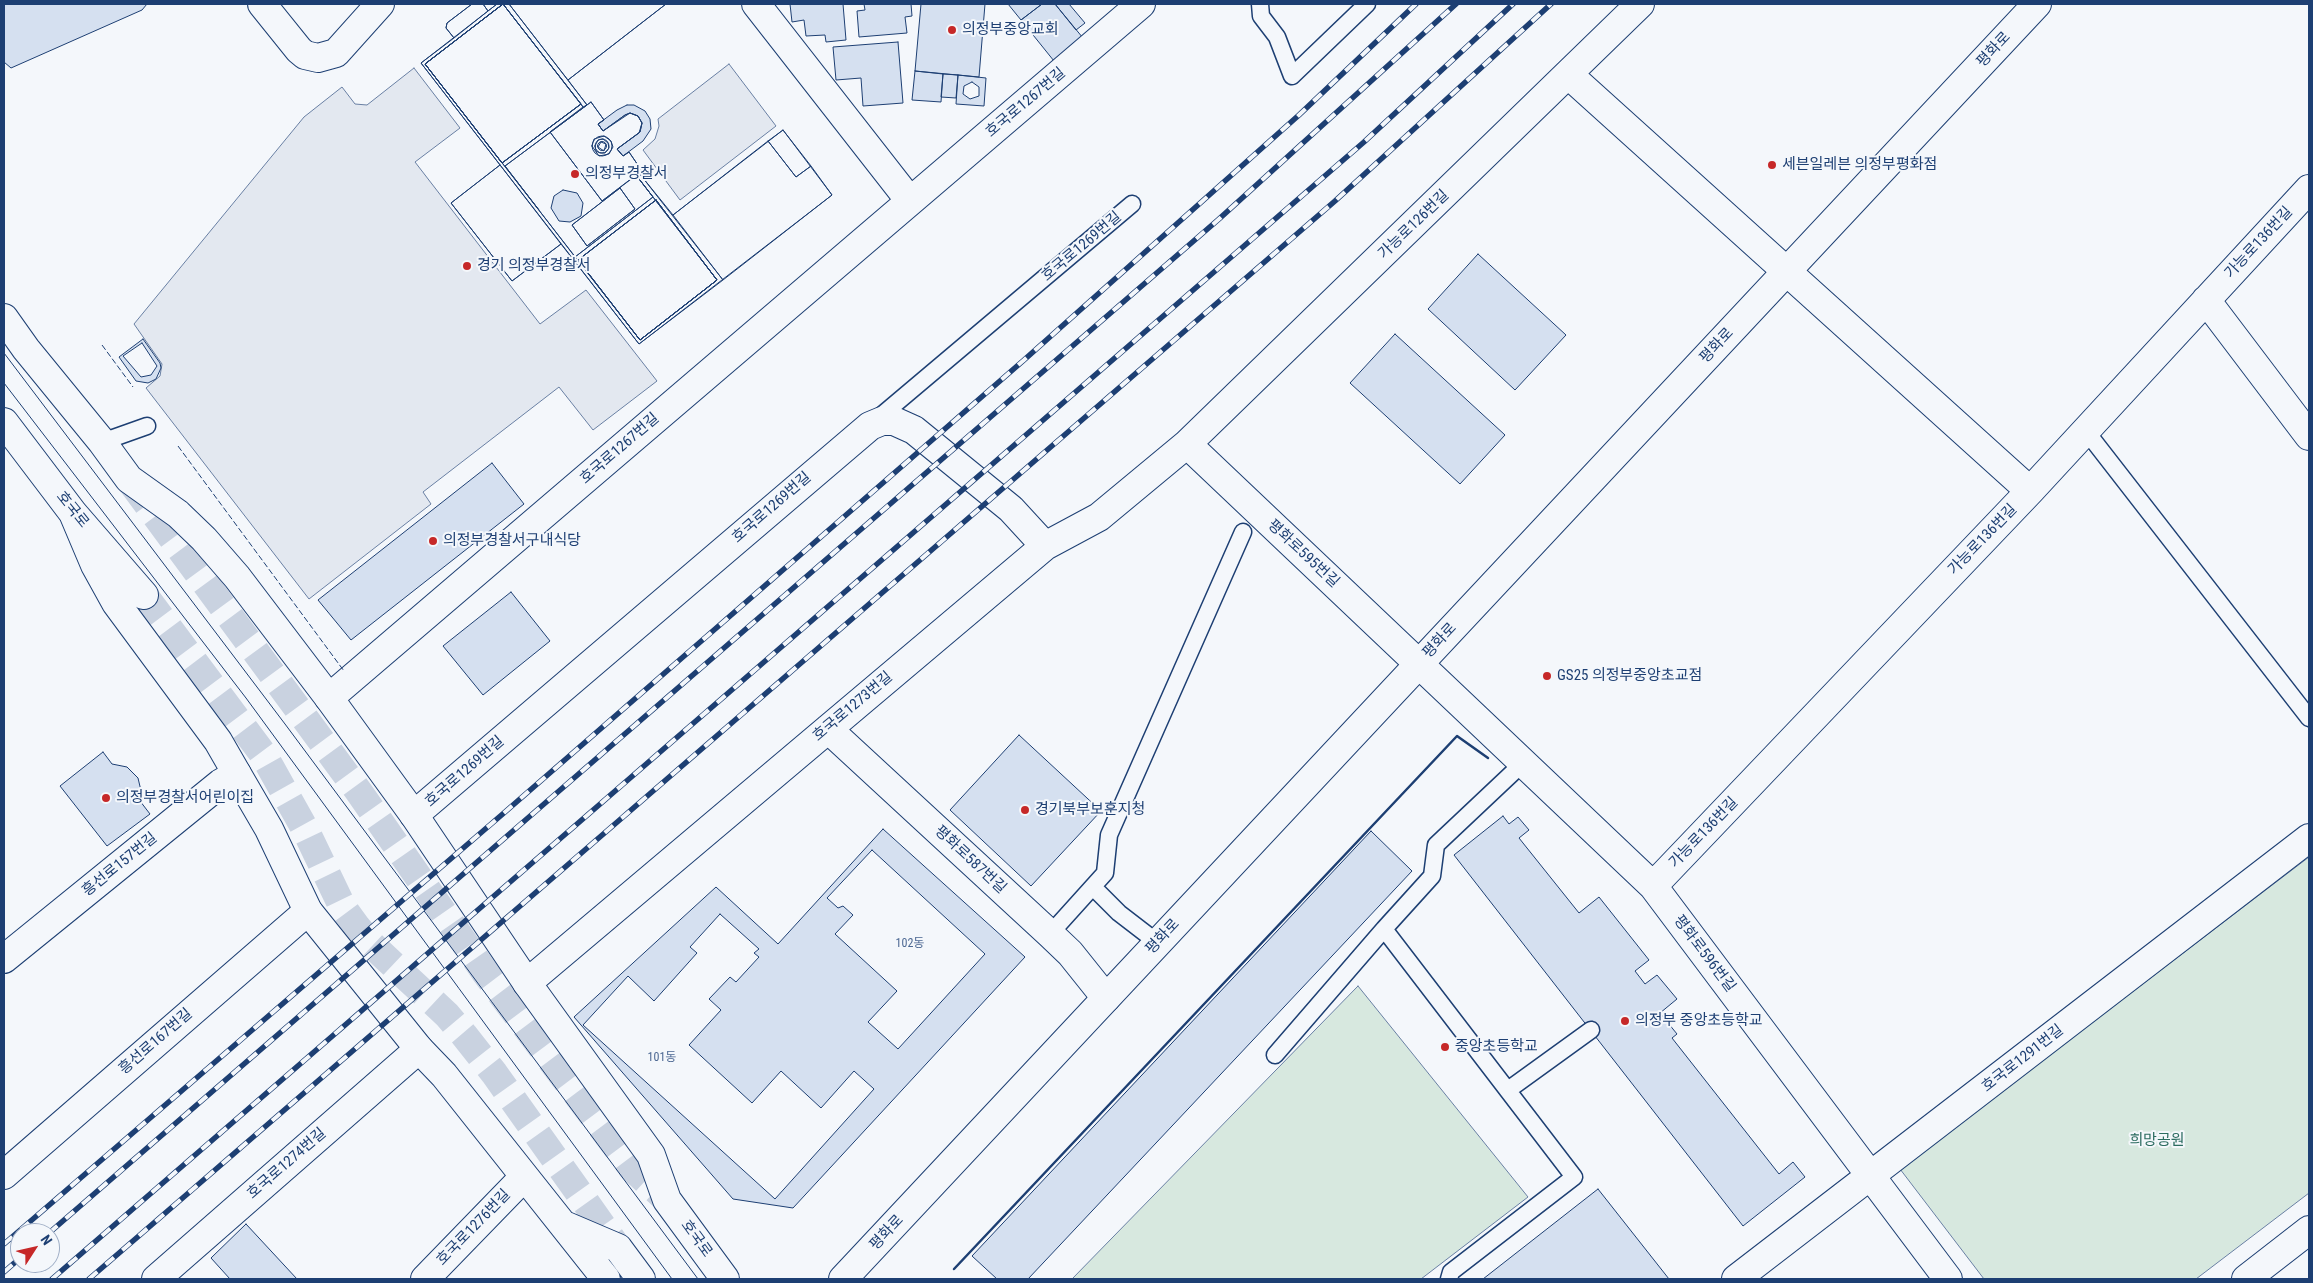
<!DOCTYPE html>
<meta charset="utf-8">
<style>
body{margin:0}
#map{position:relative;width:2313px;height:1283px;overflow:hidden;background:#f4f7fb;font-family:"Roboto Condensed",sans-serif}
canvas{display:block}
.frame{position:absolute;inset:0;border:5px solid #1d3f73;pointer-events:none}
.north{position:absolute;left:10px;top:1223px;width:50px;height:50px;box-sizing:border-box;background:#f4f7fb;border:1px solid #9eadc5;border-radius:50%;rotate:55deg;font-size:14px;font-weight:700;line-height:20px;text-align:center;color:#1d3f73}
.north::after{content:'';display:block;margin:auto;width:18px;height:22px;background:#c62828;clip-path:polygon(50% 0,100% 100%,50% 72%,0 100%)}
</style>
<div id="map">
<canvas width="2313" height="1283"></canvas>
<div class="frame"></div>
<div class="north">N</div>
</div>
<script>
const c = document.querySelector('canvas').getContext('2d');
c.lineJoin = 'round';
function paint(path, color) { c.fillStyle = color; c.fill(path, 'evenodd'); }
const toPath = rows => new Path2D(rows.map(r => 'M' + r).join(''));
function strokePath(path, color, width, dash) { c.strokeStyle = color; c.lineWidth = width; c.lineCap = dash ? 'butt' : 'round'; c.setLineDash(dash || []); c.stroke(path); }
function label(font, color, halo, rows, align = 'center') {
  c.font = font + ' "Roboto Condensed","Noto Sans KR",sans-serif'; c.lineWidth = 4; c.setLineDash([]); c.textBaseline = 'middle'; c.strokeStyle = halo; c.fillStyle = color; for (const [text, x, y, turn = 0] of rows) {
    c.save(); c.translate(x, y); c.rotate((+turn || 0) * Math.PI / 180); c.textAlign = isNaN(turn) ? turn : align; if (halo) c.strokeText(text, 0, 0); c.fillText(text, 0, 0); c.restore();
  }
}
const green = toPath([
 [2309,857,2309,1193,2196,1279,1984,1279,1900,1169,2309,857],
 [1358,986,1528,1197,1421,1279,1072,1279,1358,986]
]);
const parking = toPath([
 [729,64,776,126,680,200,643,150,655,139,659,126,658,119,729,64],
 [414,68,460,128,415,162,540,324,586,290,657,381,593,430,559,387,423,492,431,504,309,599,146,388,160,376,162,364,134,324,304,117,342,87,355,104,367,105,414,68]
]);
const building = toPath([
 [4,4,147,4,142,10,11,68,4,62,4,4],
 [472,4,483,4,488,11,497,4,503,4,425,64,539,210,505,166,591,102,604,120,598,124,603,131,625,115,630,113,638,116,642,123,640,132,617,149,623,156,629,152,642,171,639,173,673,215,783,130,832,195,639,344,561,244,512,281,451,203,500,165,421,63,454,38,446,28,447,23,472,4],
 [604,136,611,141,613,147,609,154,599,156,592,146,594,139,604,136],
 [636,175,717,280,640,340,575,257,653,197,636,175],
 [620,188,635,209,587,246,572,225,620,188],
 [563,190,577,193,583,203,581,216,570,222,559,221,551,208,554,196,563,190],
 [472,4,483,4,488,11,454,38,446,28,447,23,472,4],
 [497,4,503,4,425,64,502,163,581,104,503,4,509,4,587,105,505,166,575,257,653,197,636,175,639,173,723,280,639,344,421,63,497,4],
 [656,200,717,280,640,340,578,260,656,200],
 [503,4,666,4,568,80,587,105,583,107,581,104,502,163,425,64,503,4],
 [503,4,581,104,502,163,425,64,503,4],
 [503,4,583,107,550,132,602,201,636,175,717,280,640,340,425,64,503,4],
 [503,4,581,104,502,163,425,64,503,4],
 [509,4,666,4,568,80,509,4],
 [790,4,843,4,846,40,826,42,825,35,806,36,804,20,792,22,790,4],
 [864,4,911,4,912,16,905,17,907,33,859,37,857,11,865,10,864,4],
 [921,4,985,4,979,77,915,71,921,4],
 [1008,4,1042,4,1021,20,1008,4],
 [1042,4,1055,4,1083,38,1054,61,1021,20,1042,4],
 [1055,4,1069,4,1085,23,1076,30,1055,4],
 [898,42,903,103,863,106,861,78,836,80,833,47,898,42],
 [915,71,943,74,941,102,912,100,915,71],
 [943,74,958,75,956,98,941,97,943,74],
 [958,75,986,78,984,106,956,104,958,75],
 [972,82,979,87,979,96,970,99,963,94,964,86,972,82],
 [591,102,604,120,598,124,603,131,630,113,638,116,642,123,639,133,617,149,623,156,629,152,642,171,602,201,550,132,591,102],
 [627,105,634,105,645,111,650,119,651,129,643,141,623,156,617,149,640,132,642,123,638,116,630,113,625,115,603,131,598,124,617,110,627,105],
 [783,130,811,166,796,177,768,141,783,130],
 '592 146a10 10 0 1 1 20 0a10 10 0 1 1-20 0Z',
 '595 146a7 7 0 1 1 14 0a7 7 0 1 1-14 0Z',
 [603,139,608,143,609,148,605,153,600,153,596,151,595,146,598,140,603,139],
 [601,142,606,144,604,151,598,147,601,142],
 [768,141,796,177,811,166,832,195,723,280,673,215,768,141],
 '597.5 146a4.5 4.5 0 1 1 9 0a4.5 4.5 0 1 1-9 0Z',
 [500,165,561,244,512,281,451,203,500,165],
 [620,188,635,209,587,246,572,225,620,188],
 [656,200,717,280,640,340,578,260,656,200],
 [656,200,717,280,640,340,578,260,656,200],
 [656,200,717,280,640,340,578,260,656,200],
 [1478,254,1566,335,1515,390,1428,309,1478,254],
 [1395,334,1505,435,1460,484,1350,383,1395,334],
 [143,339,160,363,161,368,156,379,148,383,136,381,119,357,143,339],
 [142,343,157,366,151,375,141,377,123,356,142,343],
 [492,463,524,504,351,640,318,600,492,463],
 [511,592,550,641,483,695,443,646,511,592],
 [1019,735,1101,811,1031,886,950,810,1019,735],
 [103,752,112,764,127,767,138,778,142,795,140,801,150,814,107,846,60,786,103,752],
 [1503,816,1509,824,1518,817,1529,830,1519,838,1579,913,1599,897,1649,960,1635,971,1645,984,1657,975,1677,999,1660,1013,1677,1034,1672,1038,1779,1174,1793,1162,1805,1177,1743,1226,1454,855,1503,816],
 [883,829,1025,957,793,1208,733,1199,574,1017,716,887,778,944,883,829],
 [1371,831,1412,871,1028,1279,997,1279,972,1256,1371,831],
 [872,850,985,954,898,1049,868,1022,897,991,835,934,853,915,843,906,838,908,827,898,872,850],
 [720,914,759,949,754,953,759,957,736,982,730,977,709,999,721,1010,689,1045,752,1103,781,1071,821,1108,854,1071,874,1089,775,1199,583,1025,628,976,654,1001,697,953,690,947,720,914],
 [1598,1189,1669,1279,1483,1279,1598,1189],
 [246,1224,297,1279,230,1279,211,1258,246,1224]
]);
const secondaryTunnel = toPath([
 [131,482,359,792,484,971,632,1168,667,1200],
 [144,595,263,754,305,829,343,908,357,927,372,945,447,1015,464,1035,494,1073,618,1248]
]);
const lane = toPath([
 [1260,4,1261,16,1277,37,1292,76,1367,4],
 [876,420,1132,204],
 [2086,431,2309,718],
 [102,442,147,426],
 [1093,887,1119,913,1158,943],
 [1050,934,1105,873,1109,835,1243,532],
 [1275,1055,1384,929],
 [1508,1090,1591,1030],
 [1449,1279,1451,1272,1574,1177,1384,929,1432,876,1436,845,1523,763]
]);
const street = toPath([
 [262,4,299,50,305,55,318,58,336,53,380,4],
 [756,4,910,201],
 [1569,75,2030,491],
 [2206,300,2309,436],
 [1187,444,1653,886,1948,1279],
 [329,698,1141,4],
 [828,729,1050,934,1070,953,1106,998],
 [414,815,870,426,882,421,894,421,914,430,1011,509,1045,546],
 [1653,886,2030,491,2309,189],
 [4,959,221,783,237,774],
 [527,983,1045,546,1099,517,1187,444,1640,4],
 [4,1175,308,911],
 [156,1279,419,1049],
 [425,1279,524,1177],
 [1736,1279,2309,838],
 [2246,1279,2309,1230]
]);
const secondary = toPath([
 [4,318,26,349,102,442,129,479,178,514,204,539,237,577,329,698,414,815,527,983,651,1155,667,1200,725,1279],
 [4,422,73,513,144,595],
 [73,513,95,565,116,603,218,741,237,774,269,829,308,911,419,1049,444,1075,606,1279],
 [564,1225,618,1248],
 [618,1248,641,1279],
 [843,1279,2037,4]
]);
const tram = toPath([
 [4,353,285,724,698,1279],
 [4,383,246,698,672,1279]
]);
const rail = toPath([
 [49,1233,1219,219,1456,4],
 [4,1244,505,812,1024,360,1299,115,1416,4],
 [4,1272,20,1258],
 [52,1279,1364,142,1513,4],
 [89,1279,1335,201,1551,4]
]);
const fence = toPath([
 [102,345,133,387],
 [178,446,344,671]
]);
const wall = toPath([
 [954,1269,1457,736,1488,758]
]);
const markers = [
 [952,30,5,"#c62828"],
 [1772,165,5,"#c62828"],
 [575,174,5,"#c62828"],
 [467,266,5,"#c62828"],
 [433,541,5,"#c62828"],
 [1547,676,5,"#c62828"],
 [106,798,5,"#c62828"],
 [1025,810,5,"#c62828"],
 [1625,1021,5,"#c62828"],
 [1445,1047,5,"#c62828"]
];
const numberNames = [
 ["102동",910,944],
 ["101동",662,1058]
];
const poiNames = [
 ["의정부중앙교회",962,30],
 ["세븐일레븐 의정부평화점",1782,165],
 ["의정부경찰서",585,174],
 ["경기 의정부경찰서",477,266],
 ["의정부경찰서구내식당",443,541],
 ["GS25 의정부중앙초교점",1557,676],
 ["의정부경찰서어린이집",116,798],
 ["경기북부보훈지청",1035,810],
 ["의정부 중앙초등학교",1635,1021],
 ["중앙초등학교",1455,1047]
];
const streetNames = [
 ["평화로",1994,50,-47],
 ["호국로1267번길",1026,103,-40],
 ["가능로126번길",1414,225,-44],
 ["가능로136번길",2259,243,-47],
 ["호국로1269번길",1082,247,-40],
 ["평화로",1717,346,-47],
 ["호국로1267번길",620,449,-41],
 ["호국로1269번길",772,508,-41],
 ["호국로",72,510,51],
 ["가능로136번길",1983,540,-46],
 ["평화로595번길",1303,554,43],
 ["평화로",1440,641,-47],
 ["호국로1273번길",853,707,-40],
 ["호국로1269번길",465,772,-41],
 ["가능로136번길",1704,833,-46],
 ["평화로587번길",970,860,43],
 ["흥선로157번길",120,865,-39],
 ["평화로",1163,937,-47],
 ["평화로596번길",1704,954,53],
 ["흥선로167번길",156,1042,-41],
 ["호국로1291번길",2023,1059,-38],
 ["호국로1274번길",287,1164,-41],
 ["호국로1276번길",474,1228,-46],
 ["평화로",887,1233,-47],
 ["호국로",696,1239,54]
];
const parkNames = [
 ["희망공원",2157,1141]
];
paint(green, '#d7e8df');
strokePath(green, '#687fa3', 1);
paint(parking, '#e3e8f0');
strokePath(parking, '#687fa3', 1);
paint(building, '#d5e0f0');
strokePath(building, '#1d3f73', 1);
strokePath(secondaryTunnel, '#c9d2e0', 28, [28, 14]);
strokePath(lane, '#1d3f73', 19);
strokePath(street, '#1d3f73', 30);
strokePath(secondary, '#1d3f73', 30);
strokePath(lane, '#f4f7fb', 16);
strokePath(street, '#f4f7fb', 28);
strokePath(secondary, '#f4f7fb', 28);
strokePath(tram, '#1d3f73', 1);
strokePath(rail, '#1d3f73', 5.5);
strokePath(rail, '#f4f7fb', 4, [11]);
strokePath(fence, '#1d3f73', 1, [6, 2.5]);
strokePath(wall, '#1d3f73', 2.5);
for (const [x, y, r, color] of markers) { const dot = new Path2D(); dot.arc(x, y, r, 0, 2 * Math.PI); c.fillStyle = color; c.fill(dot); strokePath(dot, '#f4f7fb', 2); }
label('12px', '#4b6792', null, numberNames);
label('15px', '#1d3f73', '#f4f7fb', poiNames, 'left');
label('15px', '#1d3f73', '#f4f7fb', streetNames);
label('15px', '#2c6c60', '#f4f7fb', parkNames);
</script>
